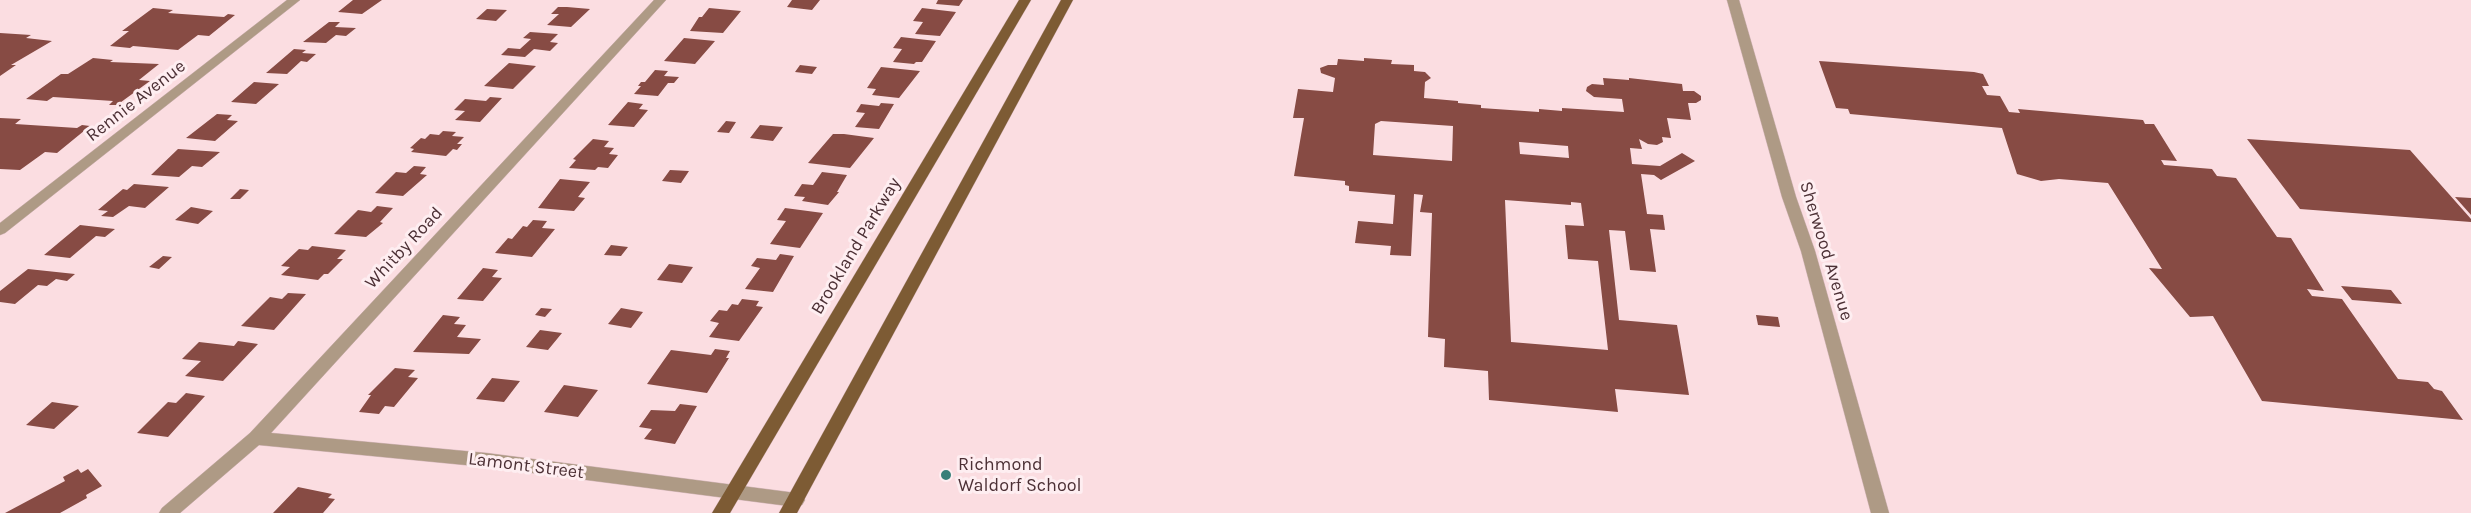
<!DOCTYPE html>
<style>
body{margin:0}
canvas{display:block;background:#fbdde1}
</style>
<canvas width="2471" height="513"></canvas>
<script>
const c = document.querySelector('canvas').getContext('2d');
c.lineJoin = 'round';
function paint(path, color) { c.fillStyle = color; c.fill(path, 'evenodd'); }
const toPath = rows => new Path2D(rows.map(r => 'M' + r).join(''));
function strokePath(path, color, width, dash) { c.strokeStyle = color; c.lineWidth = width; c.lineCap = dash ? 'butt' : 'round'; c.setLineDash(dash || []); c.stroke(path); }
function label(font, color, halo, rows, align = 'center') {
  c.font = font + ' Karla,sans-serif'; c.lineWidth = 6; c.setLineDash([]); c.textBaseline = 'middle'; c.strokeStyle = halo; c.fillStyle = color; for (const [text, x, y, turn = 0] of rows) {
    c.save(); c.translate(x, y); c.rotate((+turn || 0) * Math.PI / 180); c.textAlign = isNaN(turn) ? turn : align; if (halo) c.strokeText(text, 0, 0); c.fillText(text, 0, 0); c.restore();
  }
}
const building = toPath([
 [353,0,382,0,362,14,338,12],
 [792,0,820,0,812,10,787,7],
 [938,0,963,0,959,6,936,4],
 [558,7,567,7,590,9,571,27,547,25,559,14,551,14],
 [153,8,173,10,168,13,224,17,228,14,235,15,209,36,198,35,178,50,133,46,130,48,110,46,129,31,122,31],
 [709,8,741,11,723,33,690,31,699,17,702,17],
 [922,8,956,12,940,36,915,34,923,22,913,21],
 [487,9,507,10,496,21,476,19],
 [329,22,340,22,335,27,356,28,346,36,336,35,326,43,303,42],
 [530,32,558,34,550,42,558,43,550,51,534,49,525,57,501,55,508,48,520,49,531,39,523,38],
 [0,33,31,35,26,38,52,41,11,65,16,65,0,76],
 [901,37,936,41,922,62,916,62,914,64,893,62,902,49,893,48],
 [684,38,715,41,695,64,664,61],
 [294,49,306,50,302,53,316,54,307,62,301,61,287,74,266,73],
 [93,58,113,60,110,62,159,64,139,80,150,81,117,105,109,105,113,101,53,97,47,101,26,99,61,74,68,74],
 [1364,58,1392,60,1391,64,1414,65,1414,71,1425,72,1431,78,1425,82,1424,98,1458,101,1458,103,1481,105,1481,108,1539,112,1539,109,1562,111,1562,108,1624,112,1622,99,1594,97,1586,91,1587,87,1592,84,1604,85,1603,78,1629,80,1629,78,1682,84,1683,91,1694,91,1701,96,1701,100,1696,103,1688,103,1691,120,1667,118,1671,138,1662,137,1663,142,1657,145,1648,144,1639,139,1642,149,1630,148,1632,164,1660,166,1682,153,1695,161,1661,180,1654,175,1641,174,1647,214,1663,215,1665,230,1650,229,1656,272,1630,270,1625,231,1609,230,1619,320,1677,325,1689,395,1615,389,1618,412,1489,400,1488,371,1444,367,1445,339,1428,337,1432,213,1420,212,1423,195,1414,194,1411,256,1390,255,1391,246,1355,243,1358,221,1393,224,1395,195,1349,191,1349,186,1345,185,1345,181,1294,176,1304,118,1293,118,1298,89,1333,92,1335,78,1321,73,1320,68,1328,65,1337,65,1338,59,1364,61],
 [1381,121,1453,126,1452,161,1373,155,1375,124],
 [1519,142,1568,146,1569,158,1520,154],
 [1505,200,1571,205,1571,202,1581,203,1584,226,1565,225,1568,259,1598,261,1608,350,1511,342],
 [1819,61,1974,72,1983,74,1989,86,1982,86,1987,95,2000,96,2009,112,2020,113,2018,109,2143,120,2145,124,2154,124,2177,161,2161,160,2164,165,2212,169,2217,176,2236,178,2277,237,2291,238,2324,291,2307,289,2312,296,2342,299,2398,379,2428,382,2434,389,2442,391,2463,420,2262,401,2213,316,2190,317,2149,268,2162,269,2108,183,2059,179,2041,181,2017,174,2002,128,1850,114,1848,109,1836,108],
 [509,63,536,66,513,89,484,86],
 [800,65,817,67,812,74,795,72],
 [881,67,920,71,899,98,872,95,876,89,867,88],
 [655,70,668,71,664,76,679,77,674,83,668,83,658,96,634,94,641,86,638,86,641,82,645,82],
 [254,82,279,84,256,104,231,102],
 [490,97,502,98,480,122,455,120,465,111,454,110,465,99,486,101],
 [628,102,643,104,639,109,648,110,634,127,608,125],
 [881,103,894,104,879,129,855,127,865,113,856,112,861,104,879,106],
 [217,114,232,115,227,120,238,121,215,141,186,138],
 [0,118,21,119,15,124,77,128,82,125,90,126,57,153,45,152,20,170,0,169],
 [726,121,736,122,729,133,717,132],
 [760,125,783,127,773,141,750,138],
 [443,131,456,132,452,136,464,137,457,144,462,144,457,150,453,149,446,156,411,152,414,149,410,148,421,138,425,139,430,134,439,135],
 [833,134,844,134,874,138,850,168,808,163],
 [593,139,609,141,604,147,614,148,609,154,618,155,608,168,598,167,595,170,569,168,576,160,573,159],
 [2247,139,2410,150,2471,219,2471,222,2300,209],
 [178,149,220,152,202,167,192,166,179,177,151,175],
 [414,166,426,167,420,174,427,175,403,196,375,193,396,172,406,173],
 [670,170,689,171,681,183,662,181],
 [822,172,847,175,837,192,839,192,828,205,802,201,805,197,794,196,802,184,813,185],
 [560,179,590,182,578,197,585,198,574,211,538,208],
 [134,184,169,187,145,208,129,206,113,217,101,216,108,211,98,210,123,189,127,190],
 [240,189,249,190,240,199,230,199],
 [2455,197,2471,198,2471,215],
 [377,206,393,208,380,222,383,223,366,237,334,234,358,210,371,212],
 [191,207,213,211,198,224,175,220],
 [785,208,823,213,800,248,770,244,786,221,777,220],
 [533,220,547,221,542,228,555,229,532,257,495,253,508,238,512,239,523,226,527,227],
 [80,225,115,229,105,237,96,236,70,258,44,255],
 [611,245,628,247,621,256,604,255],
 [312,246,346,250,337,259,343,259,328,274,324,274,318,280,281,275,290,267,281,266,299,249,308,250],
 [780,254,794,256,773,292,745,289,760,268,751,266,757,258,776,260],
 [163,256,172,257,159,269,149,267],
 [669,264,693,267,682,283,657,280],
 [483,268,498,270,492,277,502,278,483,301,457,299],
 [28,269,75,274,67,281,56,279,47,286,38,285,15,304,0,302,0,291],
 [2341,286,2391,290,2402,304,2352,300],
 [288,293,306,294,274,330,241,326,270,297,282,299],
 [742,299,759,301,756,306,763,307,739,341,709,337,719,323,710,321,719,310,727,311,732,304,738,305],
 [541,308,552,309,545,317,535,315],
 [621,308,643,312,631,328,608,324],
 [443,315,460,317,454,324,466,325,457,337,481,339,469,354,413,352],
 [1756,315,1778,317,1780,327,1758,325],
 [540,330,562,333,548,350,526,347],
 [238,341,258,344,223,381,185,376,201,361,182,359,199,342,234,346],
 [715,349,730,351,726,358,729,358,707,393,647,384,671,350,711,355],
 [395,368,415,370,408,377,418,378,394,407,385,406,379,414,359,412,371,395,368,395],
 [492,378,520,381,504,402,476,399],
 [564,385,598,390,578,417,544,412],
 [186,393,205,396,168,437,137,433,168,402,176,403],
 [52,402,79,406,54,429,26,425],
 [680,404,697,406,675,444,644,439,652,429,639,427,651,410,675,411],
 [78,469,81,473,88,469,102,486,86,495,87,498,60,513,5,513,65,481,63,477],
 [298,487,332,494,328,498,335,499,323,513,273,513]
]);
const minor = toPath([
 [287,0,300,0,5,233,0,235,0,223,287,0],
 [654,0,666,0,271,433,486,453,796,493,802,495,805,500,802,505,796,507,486,467,259,445,180,513,159,513,162,508,250,433,654,0],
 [1727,0,1739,0,1796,197,1815,251,1889,513,1871,513,1801,251,1782,197,1727,0]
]);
const major = toPath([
 [1019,0,1031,0,730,513,712,513,1019,0],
 [1061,0,1073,0,797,513,779,513,1061,0]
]);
const markers = [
 [946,475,6,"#387f79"]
];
const streetNames = [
 ["Rennie Avenue",136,101,-38],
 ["Brookland Parkway",856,246,-59],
 ["Whitby Road",404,248,-47],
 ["Sherwood Avenue",1826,251,73],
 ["Lamont Street",526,466,7]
];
const poiNames = [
 ["Richmond",958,465],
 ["Waldorf School",958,486]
];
paint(building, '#874b44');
strokePath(minor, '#d8babf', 1);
strokePath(major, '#d8babf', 1);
paint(minor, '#ae9a85');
paint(major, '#7d5b34');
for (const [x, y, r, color] of markers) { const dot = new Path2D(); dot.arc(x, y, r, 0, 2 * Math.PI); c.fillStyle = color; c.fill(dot); strokePath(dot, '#feeef1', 2); }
label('18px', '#4c3035', '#feeef1', streetNames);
label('18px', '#4c3035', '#feeef1', poiNames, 'left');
</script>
